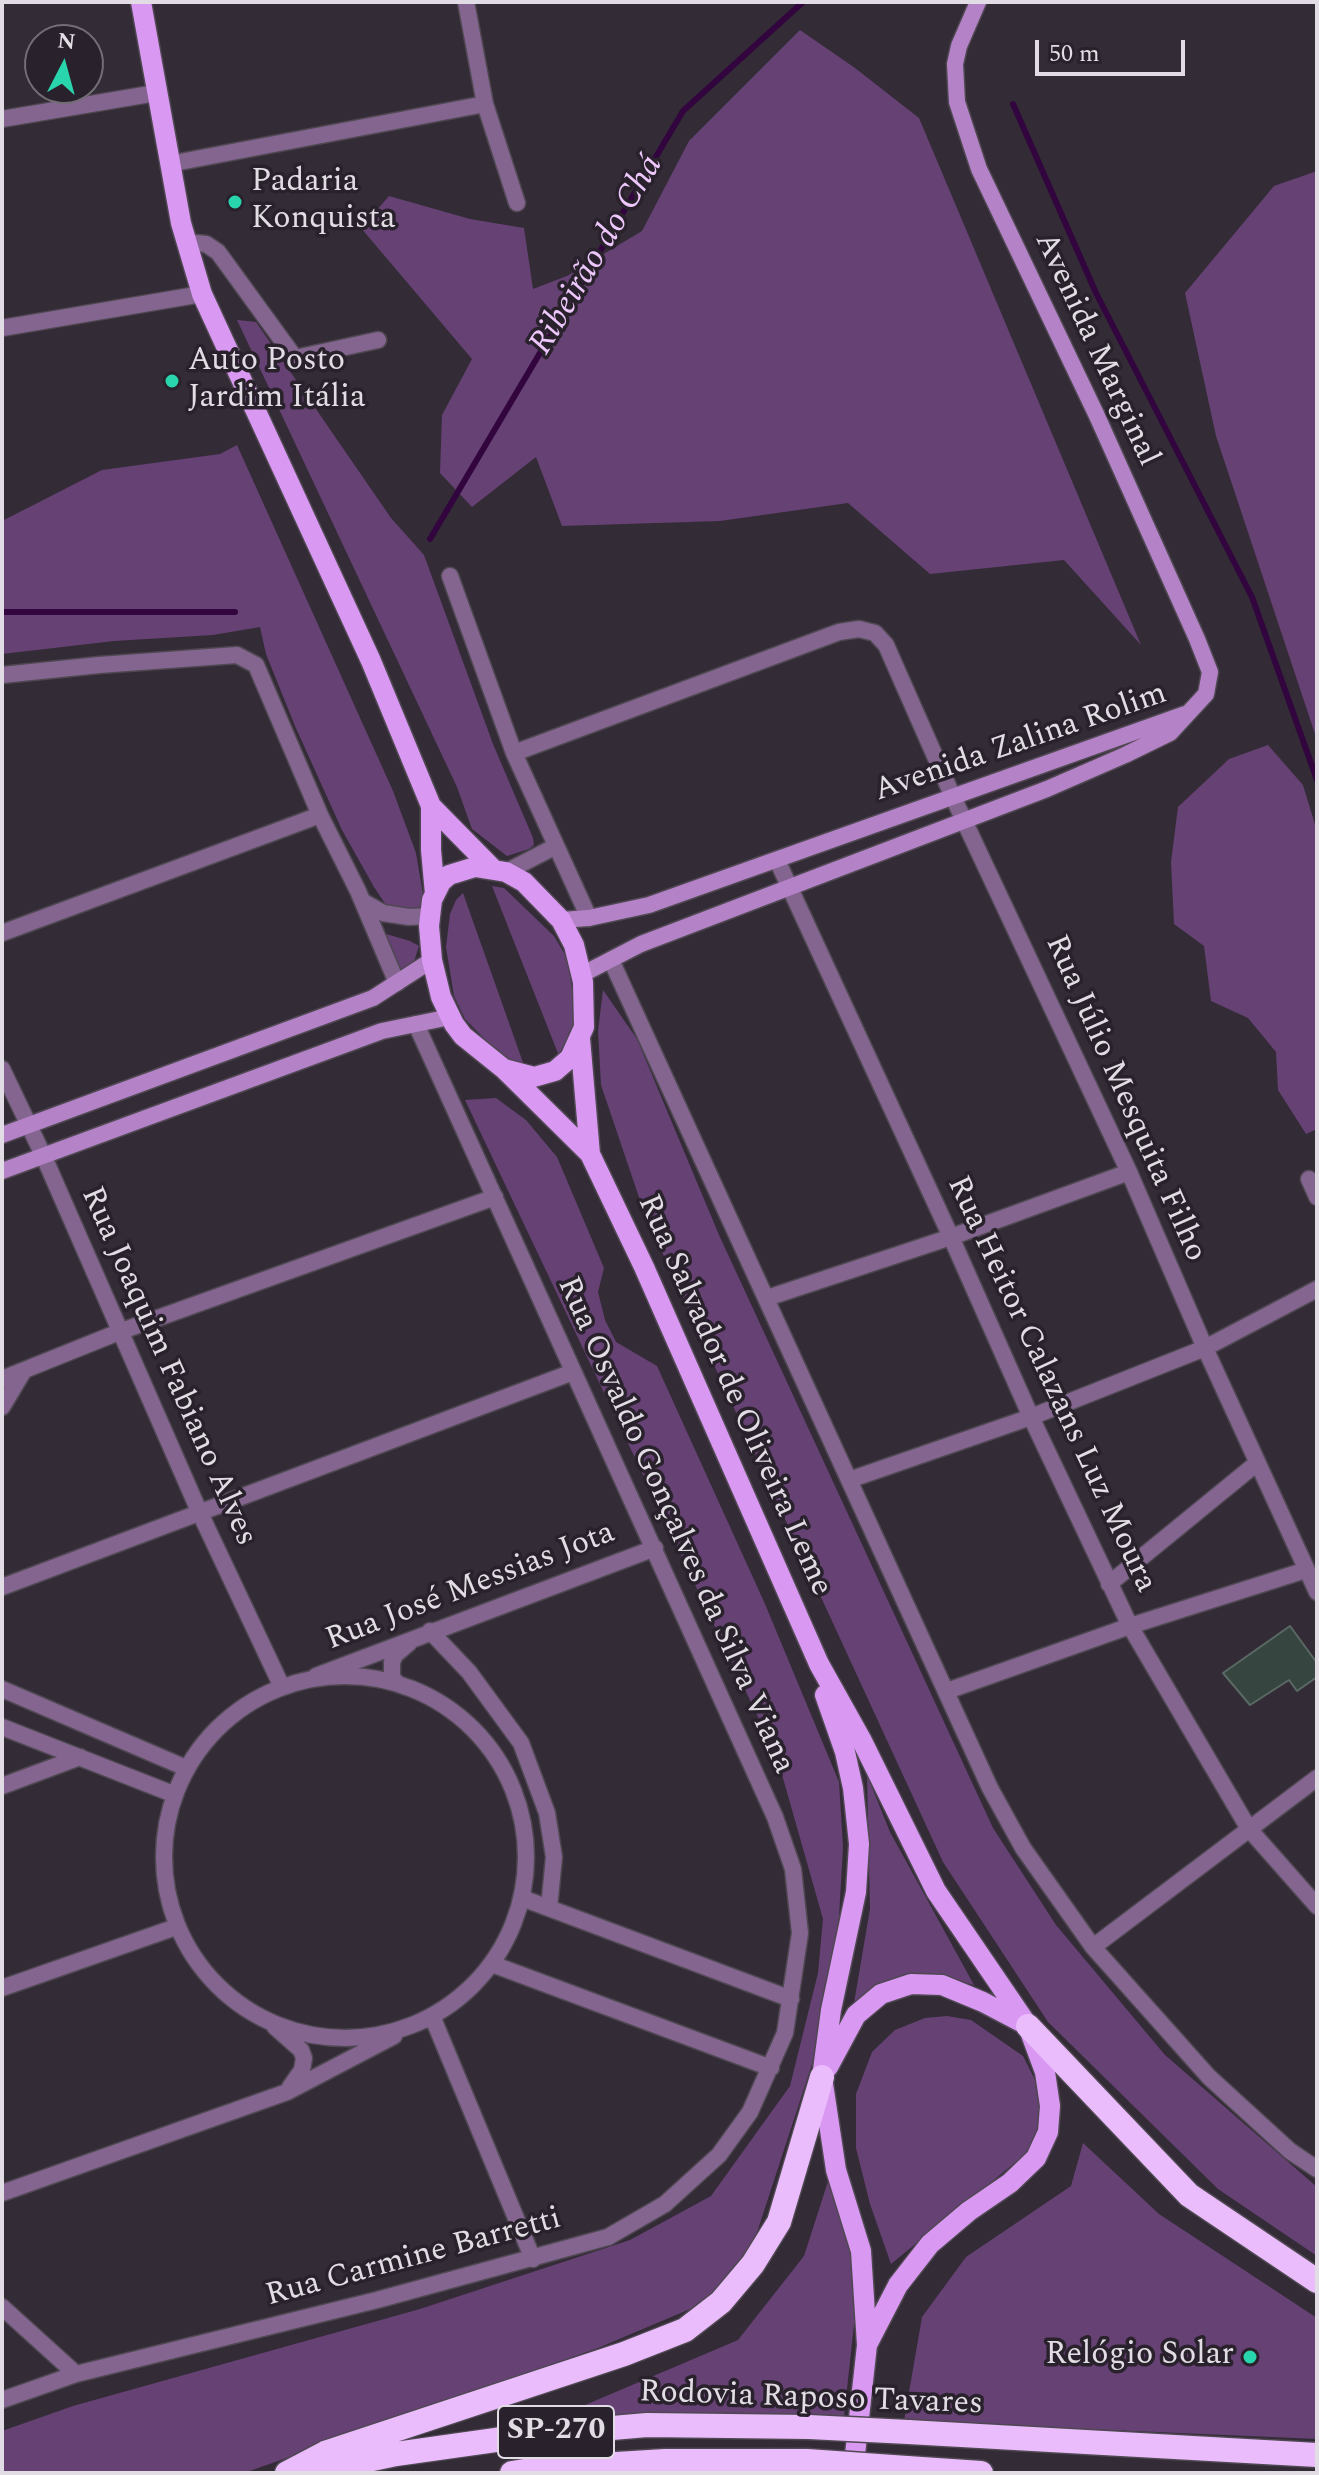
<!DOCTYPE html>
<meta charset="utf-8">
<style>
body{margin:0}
#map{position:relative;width:1319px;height:2475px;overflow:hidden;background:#332c36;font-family:Spectral,serif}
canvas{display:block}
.frame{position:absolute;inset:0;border:4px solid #e2dde4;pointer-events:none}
.north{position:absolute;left:24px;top:24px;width:80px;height:80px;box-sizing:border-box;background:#29222c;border:2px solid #736d76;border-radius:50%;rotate:6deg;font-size:22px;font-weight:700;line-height:32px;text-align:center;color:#e2dde4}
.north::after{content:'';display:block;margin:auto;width:28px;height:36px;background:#29d5ad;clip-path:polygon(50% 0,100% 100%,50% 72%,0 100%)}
.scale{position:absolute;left:1035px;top:40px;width:150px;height:36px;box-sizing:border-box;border:4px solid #e2dde4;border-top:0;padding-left:10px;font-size:24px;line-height:28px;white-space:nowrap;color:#e2dde4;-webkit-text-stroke:6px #29222c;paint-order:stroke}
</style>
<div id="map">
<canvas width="1319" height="2475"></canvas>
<div class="frame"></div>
<div class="north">N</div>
<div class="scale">50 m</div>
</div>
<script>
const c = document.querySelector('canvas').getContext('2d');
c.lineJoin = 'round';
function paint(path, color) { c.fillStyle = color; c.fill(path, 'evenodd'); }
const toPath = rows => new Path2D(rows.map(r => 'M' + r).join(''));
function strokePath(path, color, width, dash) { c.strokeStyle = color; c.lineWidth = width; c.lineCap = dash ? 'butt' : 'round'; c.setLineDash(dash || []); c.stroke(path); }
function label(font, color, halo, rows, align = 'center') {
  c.font = font + ' Spectral,serif'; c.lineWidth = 7; c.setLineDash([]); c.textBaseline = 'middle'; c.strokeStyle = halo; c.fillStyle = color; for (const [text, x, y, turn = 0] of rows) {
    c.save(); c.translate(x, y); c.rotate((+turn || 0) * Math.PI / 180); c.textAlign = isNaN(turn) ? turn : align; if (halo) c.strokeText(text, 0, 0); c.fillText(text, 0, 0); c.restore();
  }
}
const green = toPath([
 [800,30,855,68,919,118,1141,645,1064,560,930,574,848,503,720,521,562,526,536,457,472,507,440,473,442,415,472,359,361,228,389,196,470,219,524,228,533,289,567,276,642,231,689,141],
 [1317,171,1317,740,1216,436,1185,293,1274,186],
 [237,320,256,322,391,518,424,555,493,744,533,838,534,845,529,849,507,856,472,829,457,787],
 [237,445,393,791,416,853,424,900,419,908,407,912,386,905,374,887,342,830,295,726,266,654,260,627,213,635,114,641,2,654,2,521,102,470,220,454],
 [1268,745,1303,785,1317,831,1317,1129,1306,1134,1278,1090,1276,1052,1248,1018,1211,1001,1204,946,1174,924,1171,862,1178,807,1229,759],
 [492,886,504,888,554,936,567,958,575,1007,572,1040,561,1061],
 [463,893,526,1071,514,1069,465,1019,454,996,446,947,450,914,456,900],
 [386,934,410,941,419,946,411,971,401,971,386,939],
 [603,990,637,1039,719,1235,993,1828,1056,1925,1165,2055,1317,2187,1317,2256,1218,2189,1048,2022,943,1862,645,1215,601,1085,598,1031],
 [496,1098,526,1120,557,1157,604,1268,598,1292,605,1320,616,1342,657,1366,765,1604,839,1782,843,1847,839,1917,814,2058,748,2260,702,2304,598,2348,244,2473,2,2473,2,2431,73,2406,420,2309,630,2240,711,2196,790,2086,818,1973,823,1919,777,1757,465,1100],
 [867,1775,890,1832,974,1985,929,1973,910,1976,888,1982,854,2003,870,1909],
 [947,2016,971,2020,1023,2056,1041,2092,1040,2125,1028,2152,891,2264,870,2204,856,2148,856,2094,872,2052,895,2030,925,2018],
 [1083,2143,1159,2214,1317,2318,1317,2439,904,2421,922,2317,966,2257,1071,2186],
 [832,2169,860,2270,844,2416,531,2428,738,2340,804,2256]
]);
const stream = toPath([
 [1013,104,1096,293,1252,597,1317,780],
 [430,539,683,111,803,2],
 [2,612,235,612]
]);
const building = toPath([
 [1290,1626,1317,1663,1317,1677,1297,1691,1289,1680,1250,1705,1223,1673,1290,1626]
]);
const minor = toPath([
 [466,2,485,104,517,203],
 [2,119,156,93],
 [169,164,485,104],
 [185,242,206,244,218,252,295,358,378,340],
 [2,328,202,294],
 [450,576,514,753,589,918],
 [2,675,99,665,237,655,256,665,320,815,358,891,397,983],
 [514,753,839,632,859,629,875,633,886,645,953,797,1129,1172,1205,1348,1317,1592],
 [777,860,951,1237,1031,1417,1130,1626,1249,1829,1317,1906],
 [506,872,556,846],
 [362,901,383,913,409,917,430,916],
 [2,933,320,815],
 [611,960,990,1788,1023,1848,1093,1947,1209,2077,1290,2151,1317,2169],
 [2,1069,44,1157,199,1511,282,1687],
 [1309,1179,1317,1197],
 [767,1298,951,1237,1129,1172],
 [2,1379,119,1332,495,1197],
 [2,1407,23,1372],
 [849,1480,1031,1417,1205,1348,1317,1289],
 [1109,1584,1257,1463],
 [2,1587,573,1372],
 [430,1631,469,1672,521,1743,547,1813,554,1857,549,1908],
 [316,1676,655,1548],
 '164 1857a181 181 0 1 1 362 0a181 181 0 1 1-362 0Z',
 [397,1683,392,1678,392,1662,395,1655,409,1643],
 [2,1689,186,1768],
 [947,1691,1130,1626,1306,1570],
 [2,1727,173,1794],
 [2,1786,80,1757],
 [522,1898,791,1999],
 [1093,1947,1317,1778],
 [492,1964,771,2068],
 [2,1988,176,1927],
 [425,2020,432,2016,533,2259],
 [275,2027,301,2050,304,2058,302,2070,290,2087],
 [2,2193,287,2092,394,2036],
 [2,2307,76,2374],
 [2,2400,76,2374,377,2300,608,2237,665,2204,719,2155,750,2112,785,2033,800,1933,793,1869,775,1817,416,1024]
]);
const secondary = toPath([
 [561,920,589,918,649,905,1185,714],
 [581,975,641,944,1047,789,1125,755,1170,733,1206,694,1210,672,1197,639,1097,416,979,169,957,102,955,64,959,46,978,2],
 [2,1135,373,998,432,960],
 [2,1171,382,1031,450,1017]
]);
const primary = toPath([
 [141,2,181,223,202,294,371,661,431,806,492,868],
 [431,806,431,850,435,894],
 [475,867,506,872,524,882,561,920,574,945,583,982,584,1027,570,1058,555,1071,534,1077,504,1069,463,1036,454,1024,441,997,432,960,429,926,432,900,441,882,449,875,475,867],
 [580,1038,590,1154],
 [504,1069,590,1154,644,1267,819,1664,862,1741,936,1891,1028,2026,1045,2072,1050,2106,1048,2132,1036,2158,1010,2183,969,2211,930,2244,898,2285,867,2345],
 [825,1695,845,1752,853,1788,859,1844,856,1892,831,2010,822,2077,836,2170,861,2251,867,2345,853,2473],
 [828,2067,856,2015,881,1994,911,1984,942,1985,983,2002,1023,2023]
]);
const motorway = toPath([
 [1028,2026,1189,2195,1317,2281],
 [908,2432,1317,2455],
 [907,2468,981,2473],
 [287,2473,325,2453,624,2354,685,2330,721,2302,753,2264,779,2222,822,2077],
 [307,2473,396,2454,531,2435,647,2425,809,2427],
 [512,2473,536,2469,665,2461,807,2461]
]);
const motorwayBridge = toPath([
 [809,2427,908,2432],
 [807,2461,907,2468]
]);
const markers = [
 [235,202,8,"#29d5ad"],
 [172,381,8,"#29d5ad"],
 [1250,2357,8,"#29d5ad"]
];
const shields = [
 [556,2432,116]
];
const shieldNames = [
 ["SP-270",556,2432]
];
const poiNames = [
 ["Padaria",251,184],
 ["Konquista",251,221],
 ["Auto Posto",188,363],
 ["Jardim Itália",188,400],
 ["Relógio Solar",1234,2357,"right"]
];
const streetNames = [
 ["Avenida Marginal",1095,350,65],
 ["Avenida Zalina Rolim",1021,744,-19],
 ["Rua Júlio Mesquita Filho",1124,1099,66],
 ["Rua Joaquim Fabiano Alves",167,1367,66],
 ["Rua Heitor Calazans Luz Moura",1050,1385,65],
 ["Rua Salvador de Oliveira Leme",733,1396,66],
 ["Rua Osvaldo Gonçalves da Silva Viana",674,1526,66],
 ["Rua José Messias Jota",471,1588,-21],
 ["Rua Carmine Barretti",414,2259,-15],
 ["Rodovia Raposo Tavares",811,2400,2]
];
const waterNames = [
 ["Ribeirão do Chá",598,256,-59]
];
paint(green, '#664174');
strokePath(stream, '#32053f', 6);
paint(building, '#374540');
strokePath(building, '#5a6964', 2);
strokePath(minor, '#4f4852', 19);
strokePath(secondary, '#4f4852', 19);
strokePath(primary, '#4f4852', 23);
strokePath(motorway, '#4f4852', 27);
strokePath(minor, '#846590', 16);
strokePath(secondary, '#b482c7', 16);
strokePath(primary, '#d998f1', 20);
strokePath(motorway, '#eabcfc', 24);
strokePath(motorwayBridge, '#4f4852', 27, []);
strokePath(motorwayBridge, '#eabcfc', 24);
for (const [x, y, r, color] of markers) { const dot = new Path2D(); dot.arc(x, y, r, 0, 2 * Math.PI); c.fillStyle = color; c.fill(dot); strokePath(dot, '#29222c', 3); }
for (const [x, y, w] of shields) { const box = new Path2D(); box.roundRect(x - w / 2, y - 26, w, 52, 6); c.fillStyle = '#29222c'; c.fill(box); strokePath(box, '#e2dde4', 2); }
label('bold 30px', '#e2dde4', null, shieldNames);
label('32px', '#e2dde4', '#29222c', poiNames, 'left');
label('32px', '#e2dde4', '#29222c', streetNames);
label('italic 34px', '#eec8fd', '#29222c', waterNames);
</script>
